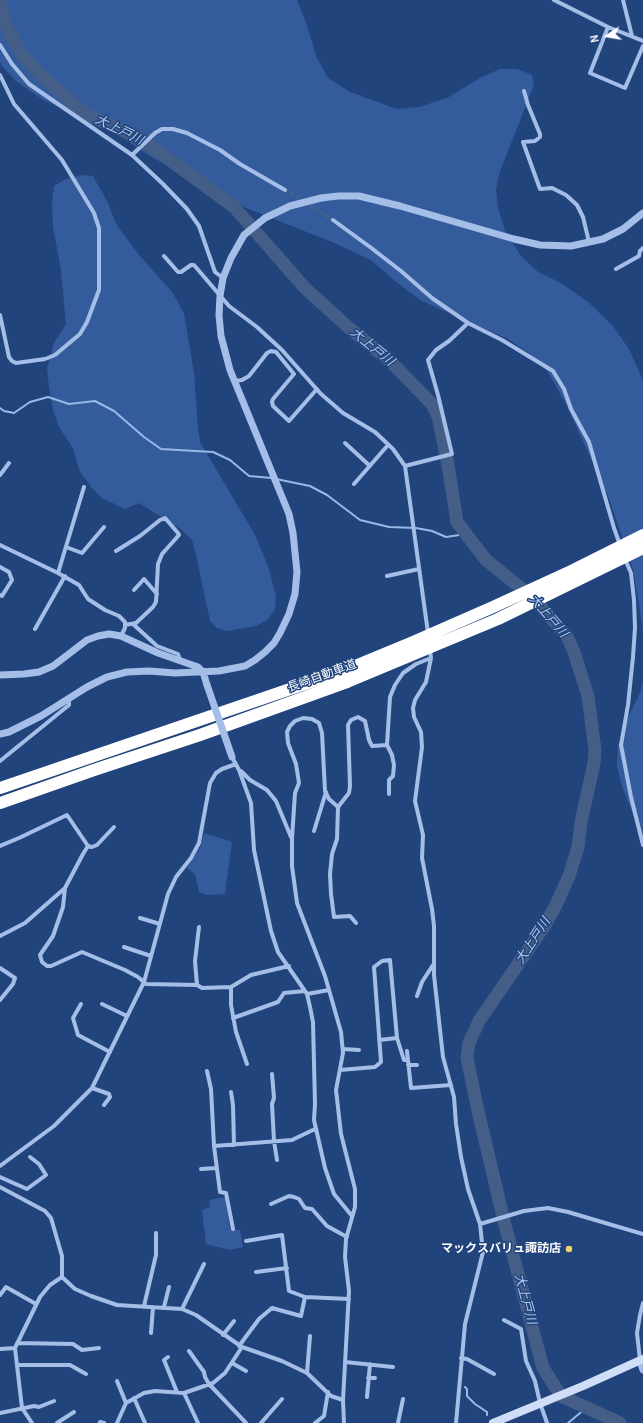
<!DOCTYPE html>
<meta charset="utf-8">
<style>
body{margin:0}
#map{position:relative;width:643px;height:1423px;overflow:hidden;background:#21447d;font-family:Karla,sans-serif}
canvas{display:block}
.north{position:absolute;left:587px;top:16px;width:40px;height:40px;-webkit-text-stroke:3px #21447d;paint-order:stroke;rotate:258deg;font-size:11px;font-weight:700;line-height:16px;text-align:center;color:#fff}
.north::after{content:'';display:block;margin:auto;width:14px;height:18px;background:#fff;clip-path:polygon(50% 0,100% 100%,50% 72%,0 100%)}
</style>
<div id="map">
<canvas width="643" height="1423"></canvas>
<div class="north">N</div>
</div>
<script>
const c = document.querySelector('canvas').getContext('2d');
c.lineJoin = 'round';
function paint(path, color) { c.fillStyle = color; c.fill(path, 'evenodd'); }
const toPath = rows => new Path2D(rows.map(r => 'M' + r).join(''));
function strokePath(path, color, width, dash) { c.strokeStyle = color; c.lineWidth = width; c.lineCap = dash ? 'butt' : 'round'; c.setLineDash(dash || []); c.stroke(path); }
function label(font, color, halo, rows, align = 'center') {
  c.font = font + ' Karla,"Noto Sans JP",sans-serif'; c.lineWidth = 3; c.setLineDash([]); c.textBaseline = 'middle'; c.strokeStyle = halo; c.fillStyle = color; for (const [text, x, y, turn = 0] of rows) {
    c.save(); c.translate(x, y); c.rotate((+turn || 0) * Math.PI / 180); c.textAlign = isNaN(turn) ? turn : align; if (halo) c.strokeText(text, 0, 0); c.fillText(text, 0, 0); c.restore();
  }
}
const green = toPath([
 [0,0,297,0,307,26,317,58,328,78,350,92,397,109,419,107,447,98,480,78,500,69,517,69,532,75,534,85,499,174,496,190,498,208,505,231,521,256,538,272,561,283,588,302,613,326,629,349,643,380,643,637,642,624,633,569,608,496,566,404,548,372,530,354,508,339,420,300,395,281,371,260,332,242,226,200,147,154,106,126,45,101,16,81,2,66,0,62],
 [81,175,93,176,108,203,116,224,139,255,173,293,184,314,194,373,198,429,200,442,255,535,268,566,276,596,275,610,267,620,256,626,227,631,217,628,210,621,196,555,192,540,182,530,139,503,125,509,102,498,91,487,79,470,73,448,59,427,53,410,49,387,47,368,54,343,66,324,61,270,53,227,52,202,54,186,64,180],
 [643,680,643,840,623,789,617,767,618,745,629,715,640,693],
 [204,833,232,842,225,894,207,895,199,892,195,874,187,868,200,848],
 [225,1197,230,1230,240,1230,243,1247,230,1250,206,1244,202,1210,210,1207,209,1200]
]);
const stream = toPath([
 [0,25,5,23],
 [0,408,4,411,14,413,30,402,48,397,69,404,95,401,114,411,144,437,161,449,213,452,230,460,249,476,272,478],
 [276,479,310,486,327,495,360,520,389,527,416,528,432,531,446,537,466,534],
 [465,1387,467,1389,467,1396,475,1404,487,1412,487,1415],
 [568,1423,586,1408]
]);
const river = toPath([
 [0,2,5,23,21,54,42,76,85,114,140,138,234,207,305,288,348,327,391,362,432,404,438,416,448,465,457,522,486,560,531,596,567,636,574,652,588,696,595,750,594,763,581,822,578,847,569,876,556,905,545,925,479,1021,469,1043,467,1058,478,1111,504,1221,543,1368,561,1396,620,1423]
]);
const minorTunnel = toPath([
 [285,190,333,220]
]);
const minor = toPath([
 [554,0,608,27,643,41],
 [623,0,632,36],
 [608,27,590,73,625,88,643,46],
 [0,45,12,64,29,84,132,155,163,184,187,209,199,226,215,272,223,278],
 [0,75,14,104,62,160,94,213,99,228,99,290,87,322,80,334,55,355,45,359,16,363,12,361,9,357,0,315],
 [524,91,528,105,540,134,540,137,535,141,523,142,540,189,552,188,566,195,577,205,583,217,589,242],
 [132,155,155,133,162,129,173,129,187,133,220,150,240,164,285,190],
 [333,220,370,247,401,271,432,298,468,323,502,340,553,371,564,389,571,409,589,442,614,528,620,545],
 [164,256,178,272,181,272,191,265,194,265,229,306,257,327,282,350,321,394,343,413,375,432,393,449,405,466,428,633],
 [616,269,639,256,640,251,643,248],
 [235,381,242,380,249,376,267,353,271,351,276,352,294,374,273,399,272,402,273,406,289,421,317,389],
 [345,443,370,466],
 [405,466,452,454,438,395,428,360,436,350,449,341,468,323],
 [0,475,9,463],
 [354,484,388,445],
 [0,545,58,573,79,585,88,599,105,610,119,616,125,622,125,628,121,636],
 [66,547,82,553,104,527],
 [116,551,140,536,160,520,165,518,178,533,179,535,162,554,158,564,156,602,153,607,136,623,125,625],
 [625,559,631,573,634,600,635,628,633,657,628,705,621,745,631,797,643,845],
 [0,567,9,572,12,580,2,596,0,595],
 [58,573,84,487],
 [387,576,419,569],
 [134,590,144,579,157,594],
 [133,624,157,646,178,654,180,660],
 [35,629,65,576],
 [430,650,431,658,426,682,415,700,413,708,414,717,421,732,422,747,415,801,423,835,422,858,432,909,434,926,434,975,443,1057,454,1097,456,1124,461,1157,468,1189,480,1224,483,1252,465,1324,456,1423],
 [387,745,392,755,394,765,393,776,389,780,389,794],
 [232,757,239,770,251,803,254,850,271,931,278,952,307,994,310,1007,313,1022,315,1104,314,1120,325,1168,334,1194,352,1216],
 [0,761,69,705,69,699],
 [241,771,250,780,267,790,276,801,291,837],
 [338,807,337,839,332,854,330,874,331,894,334,917,350,916,356,923],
 [314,831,326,792],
 [0,846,19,838,67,815,88,846],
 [88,846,92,847,97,845,114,827],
 [65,888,63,907,53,936,40,955,42,962,47,966,51,966,82,952,125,970,138,977,146,984,197,985,202,988,231,987,251,975,289,966],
 [140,918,160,924],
 [0,936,25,923,65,888,83,854,88,846],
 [124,947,151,956],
 [0,968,15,978,13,984,0,1000],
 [197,985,195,961,199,927],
 [231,987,231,1005,236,1032,247,1064],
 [307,994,329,990],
 [417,996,422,982,433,965],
 [81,1004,73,1018,78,1035,110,1052],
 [102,1004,127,1016],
 [233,1018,278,1002,284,993,305,991],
 [379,1040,397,1038,404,1060,408,1060],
 [343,1049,359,1050],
 [407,1051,411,1088,451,1085],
 [408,1065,417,1065],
 [340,1070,375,1067,381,1062,374,967,382,961,390,960,397,1038],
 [207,1071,211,1089,214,1146,220,1192,226,1193,233,1229],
 [272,1074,274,1098,272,1104,274,1141,277,1160],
 [92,1088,109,1094,110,1097,104,1105],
 [231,1092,233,1105,234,1145],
 [214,1146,292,1140,315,1129],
 [0,1166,54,1126,92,1088,144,982,168,894,176,877,191,858,199,843,210,783,216,773,222,769,236,764],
 [201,1169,217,1168],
 [0,1177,27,1189,46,1175,39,1164,30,1157],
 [0,1187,45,1211,51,1218,62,1256,62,1277,50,1285,40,1297,15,1348,22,1408,32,1423],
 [271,1204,289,1196,294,1197,299,1199,305,1208,312,1209,327,1226,347,1237],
 [480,1224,524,1211,548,1208,568,1212,643,1234],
 [246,1241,282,1235,289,1291,305,1297,349,1299],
 [256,1272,287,1268],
 [62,1277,75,1289,91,1296,117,1305,182,1309,196,1315,242,1347,282,1361,307,1373,331,1396,343,1400],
 [0,1295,6,1287,36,1304],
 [144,1306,156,1255,156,1233],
 [164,1307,169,1287],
 [182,1309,204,1264],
 [504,1320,521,1329,526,1361,535,1381,540,1403,547,1423],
 [151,1333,153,1307],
 [223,1335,234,1321],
 [17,1343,73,1344,82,1350,99,1348],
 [239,1346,259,1319,272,1308,301,1316,305,1297],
 [0,1349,15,1348],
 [189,1351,204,1372,205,1377,209,1384,246,1423],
 [168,1357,164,1360,177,1392],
 [461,1358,467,1359,494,1374],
 [640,1360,637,1333,640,1315,643,1303],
 [345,1362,393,1367],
 [232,1363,246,1371],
 [18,1365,70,1365,86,1374],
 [307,1373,310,1336],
 [368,1378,375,1378],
 [117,1381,126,1403],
 [184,1393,198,1423],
 [367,1397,370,1364],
 [134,1398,145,1423],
 [0,1413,34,1406,39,1407,54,1401],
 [100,1422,104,1423],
 [57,1423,74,1412],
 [117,1423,126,1403,144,1393,155,1391,184,1393,213,1383,225,1373,242,1347],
 [261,1423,282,1399],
 [315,1423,324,1416,328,1392],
 [344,1423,343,1400,349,1291,345,1257,346,1239,355,1207,355,1189,341,1134,336,1090,343,1053,341,1032,325,976,297,903,292,866,292,838,295,793,299,783,296,764,288,743,287,732,290,726,295,721,303,718,312,719,319,723,322,733,325,791,329,799,338,807,349,793,350,786,348,725,351,720,358,717,365,721,369,740,372,746,387,745,390,697,395,685,403,673,416,664,431,658],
 [398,1423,403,1399]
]);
const tertiary = toPath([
 [0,675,24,674,39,672,53,666,87,640,98,636,109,634,121,636,158,653,198,667,203,672,207,685],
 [0,734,9,732,41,716,87,687,107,677,127,672,149,671,175,673,219,671,245,666,255,660,265,652,274,643,280,633,289,614,295,594,297,572,293,533,289,514,230,370,221,336,219,315,220,296,223,278,231,258,244,235,265,218,290,206,321,198,338,196,359,196,400,206,514,239,540,245,571,246,603,239,623,229,643,213],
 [640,1361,643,1370]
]);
const secondary = toPath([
 [493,1423,583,1386,643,1359]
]);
const motorway = toPath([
 [0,788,343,671],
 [0,803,94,770,200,735,347,682]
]);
const tertiaryBridge = toPath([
 [207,685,232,757]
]);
const motorwayBridge = toPath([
 [343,671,413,642,493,607,567,573,643,535],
 [347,682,498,619,643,548]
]);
const markers = [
 [569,1249,4,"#f3d366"]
];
const streetNames = [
 ["長崎自動車道",322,676,-20]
];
const poiNames = [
 ["マックスバリュ諏訪店",561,1249]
];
const waterNames = [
 ["大上戸川",119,130,26],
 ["大上戸川",372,347,39],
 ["大上戸川",548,616,49],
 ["大上戸川",533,941,-57],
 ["大上戸川",525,1299,75]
];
paint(green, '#345c9c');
strokePath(stream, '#98b9e8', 2);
strokePath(river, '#445e88', 13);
strokePath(minorTunnel, '#426090', 4, [4, 2]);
strokePath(minor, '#a5bee7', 4);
strokePath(tertiary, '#a5bee7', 7);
strokePath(secondary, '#cfddf6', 8);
strokePath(motorway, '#fff', 12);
strokePath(tertiaryBridge, '#a5bee7', 7);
strokePath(motorwayBridge, '#fff', 12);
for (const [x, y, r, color] of markers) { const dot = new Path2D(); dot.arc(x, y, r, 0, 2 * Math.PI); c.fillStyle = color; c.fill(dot); strokePath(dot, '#21447d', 1.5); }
label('12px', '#fff', '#21447d', streetNames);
label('bold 12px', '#fff', '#21447d', poiNames, 'right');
label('italic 13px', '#b0c9ee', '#21447d', waterNames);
</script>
